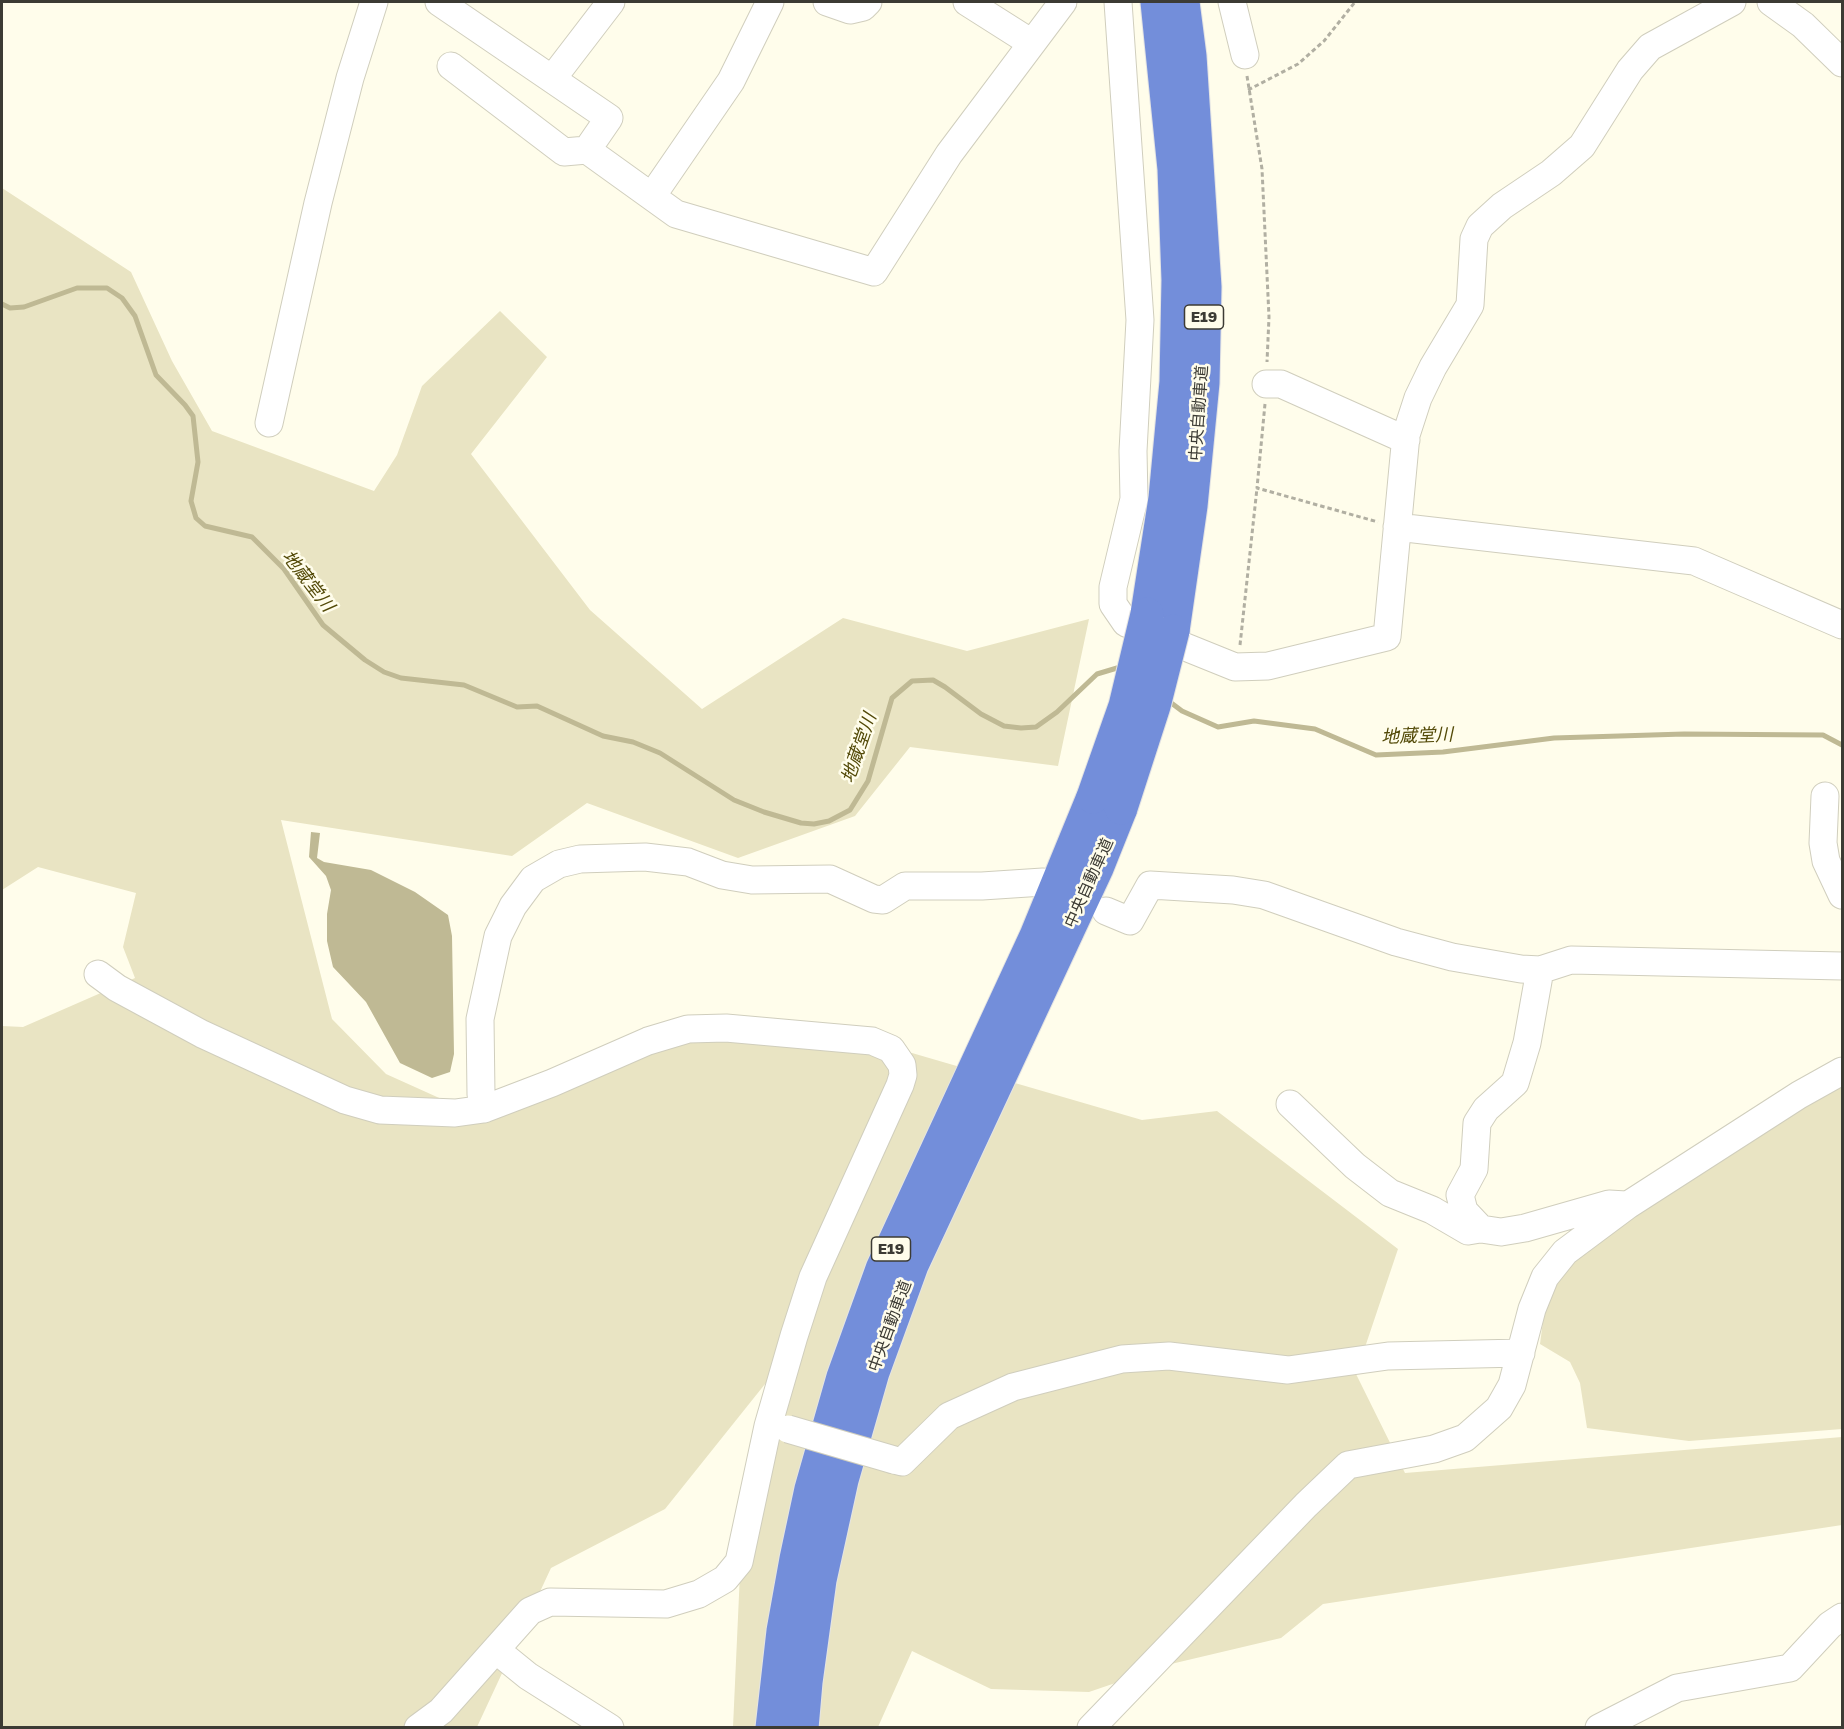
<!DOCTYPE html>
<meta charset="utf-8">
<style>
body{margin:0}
#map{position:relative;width:1844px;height:1729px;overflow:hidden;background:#fffdeb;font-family:"Golos Text",sans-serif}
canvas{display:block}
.frame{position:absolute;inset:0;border:3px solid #3c3b34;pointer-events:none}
</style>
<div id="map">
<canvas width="1844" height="1729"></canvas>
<div class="frame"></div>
</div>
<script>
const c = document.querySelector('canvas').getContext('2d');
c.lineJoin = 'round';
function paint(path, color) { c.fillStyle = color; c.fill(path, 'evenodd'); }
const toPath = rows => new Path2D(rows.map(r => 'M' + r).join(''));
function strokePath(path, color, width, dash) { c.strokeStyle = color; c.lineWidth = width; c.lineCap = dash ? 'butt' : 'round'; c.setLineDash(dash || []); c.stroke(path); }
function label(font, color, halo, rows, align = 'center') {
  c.font = font + ' "Golos Text","Noto Sans JP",sans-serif'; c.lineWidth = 5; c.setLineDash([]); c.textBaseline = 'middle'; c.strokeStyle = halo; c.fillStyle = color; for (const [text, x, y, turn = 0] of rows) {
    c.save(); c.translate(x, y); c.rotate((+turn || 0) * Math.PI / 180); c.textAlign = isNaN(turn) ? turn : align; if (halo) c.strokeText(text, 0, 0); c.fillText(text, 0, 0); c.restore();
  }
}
const green = toPath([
 [2,188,131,272,172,361,212,431,374,491,397,455,422,386,500,311,547,357,471,454,590,610,702,709,843,618,967,651,1089,619,1058,766,910,747,855,816,738,858,587,803,512,856,281,820,332,1019,386,1074,477,1115,683,1036,912,1053,1142,1120,1217,1111,1398,1249,1356,1374,1405,1473,1842,1437,1842,1525,1323,1604,1281,1638,1171,1664,1089,1692,991,1689,912,1651,878,1727,733,1727,740,1573,785,1359,665,1509,551,1568,477,1727,2,1727,2,1026,23,1027,135,978,123,947,136,893,38,867,2,890],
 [1842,1084,1842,1429,1689,1441,1587,1428,1580,1383,1570,1362,1540,1344,1545,1306,1556,1283,1593,1242,1644,1200]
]);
const water = toPath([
 [311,832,320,833,317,858,324,862,371,870,415,892,448,915,452,936,454,1054,450,1072,432,1078,400,1063,366,1002,333,967,327,941,327,914,331,890,326,876,309,857]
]);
const stream = toPath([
 [2,304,10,308,24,307,77,288,107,288,122,298,135,316,156,375,185,405,193,416,198,462,191,501,196,518,205,526,252,537,284,569,323,625,365,660,384,672,401,678,464,685,517,707,537,706,603,736,633,742,660,753,734,800,764,812,801,823,814,824,829,821,850,810,868,781,892,698,912,681,933,680,945,687,981,714,1004,726,1021,728,1036,727,1057,712,1097,674,1117,668,1124,671],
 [1166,699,1182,711,1218,727,1254,721,1315,729,1376,755,1443,752,1554,738,1684,734,1823,735,1842,745]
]);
const path = toPath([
 [1247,76,1262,169,1269,317,1267,362],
 [1248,90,1298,64,1324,41,1355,2],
 [1265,404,1257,488,1378,522],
 [1240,645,1257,488]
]);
const minor = toPath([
 [439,2,609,118,587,150,676,214,874,272,949,154,1063,2],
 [827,2,850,10,863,7,868,2],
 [967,2,1030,42],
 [1118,2,1140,320,1133,451,1134,499,1113,587,1113,604,1126,623,1235,667,1268,666,1387,637,1406,435,1418,398,1433,367,1470,305,1474,239,1480,226,1502,206,1551,173,1582,146,1630,70,1650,47,1732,2],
 [1232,2,1245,55],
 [1771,2,1803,25,1842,63],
 [451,66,564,152,587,150],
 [552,79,611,2],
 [652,196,731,81,770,2],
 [1266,384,1281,384,1406,440],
 [269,423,318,203,350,78,374,2],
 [1397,527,1694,561,1842,625],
 [1825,796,1823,843,1826,861,1842,895],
 [1106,911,1130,921,1150,885,1233,890,1264,895,1396,942,1452,957,1521,969,1540,970,1571,960,1842,966],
 [1540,970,1527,1043,1515,1083,1486,1109,1477,1123,1474,1169,1460,1195,1464,1211,1481,1229,1501,1232,1525,1228,1609,1204,1626,1205],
 [98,974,117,988,202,1034,345,1100,380,1110,455,1113,484,1109,552,1083,648,1041,688,1029,726,1028,872,1041,891,1049,902,1065,903,1075,900,1085,813,1277,794,1336,768,1426,739,1562,725,1579,699,1594,666,1604,550,1602,530,1611,441,1711,418,1728],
 [1290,1104,1355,1166,1390,1193,1432,1210,1468,1231,1480,1229],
 [484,1109,481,1094,480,1019,498,936,513,906,533,879,559,864,580,859,645,857,688,862,722,875,752,880,830,879,874,899,883,900,905,886,982,886,1043,882],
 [894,1460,902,1462,949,1416,1013,1387,1122,1359,1169,1356,1288,1370,1388,1356,1521,1353],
 [496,1650,528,1676,610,1728],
 [1091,1728,1306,1505,1348,1465,1434,1449,1465,1438,1499,1408,1512,1385,1532,1309,1545,1277,1565,1252,1628,1205,1799,1095,1842,1071],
 [1599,1728,1677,1688,1790,1668,1830,1625,1842,1617]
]);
const highway = toPath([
 [1147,614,1165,498,1176,382,1178,280,1174,169,1157,2],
 [1173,631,1191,506,1203,383,1205,287,1190,56,1183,2],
 [772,1728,783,1631,796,1559,811,1489,843,1377,882,1269,1036,936,1093,797],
 [802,1728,806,1682,820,1580,842,1480,873,1372,912,1265,1097,868,1121,808]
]);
const minorBridge = toPath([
 [788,1429,894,1460]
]);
const highwayBridge = toPath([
 [1093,797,1125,706,1147,614],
 [1121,808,1154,706,1173,631]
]);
const shields = [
 [1204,317,39],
 [891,1249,39]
];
const shieldNames = [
 ["E19",1204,317],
 ["E19",891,1249]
];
const streetNames = [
 ["中央自動車道",1199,413,-86],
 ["中央自動車道",1089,883,-66],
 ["中央自動車道",890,1326,-70]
];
const waterNames = [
 ["地蔵堂川",308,581,52],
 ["地蔵堂川",1417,736,-2],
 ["地蔵堂川",859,748,-71]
];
paint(green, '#e9e4c3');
paint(water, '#bfb994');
strokePath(stream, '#bfb994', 5);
strokePath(minor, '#d0cebd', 29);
strokePath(highway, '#e4e4e3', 35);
strokePath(path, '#b1afa2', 3, [4.5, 3]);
strokePath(minor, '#fff', 27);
strokePath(highway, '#738eda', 33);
strokePath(minorBridge, '#d0cebd', 29, []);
strokePath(highwayBridge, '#e4e4e3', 35, []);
strokePath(minorBridge, '#fff', 27);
strokePath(highwayBridge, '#738eda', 33);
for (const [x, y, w] of shields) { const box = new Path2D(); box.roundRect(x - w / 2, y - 12, w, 24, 4.5); c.fillStyle = '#fffdeb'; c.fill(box); strokePath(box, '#3c3b34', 1.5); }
label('bold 15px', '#3c3b34', null, shieldNames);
label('16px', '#3c3b34', '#fffdeb', streetNames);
label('italic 18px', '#534a08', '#fffdeb', waterNames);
</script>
